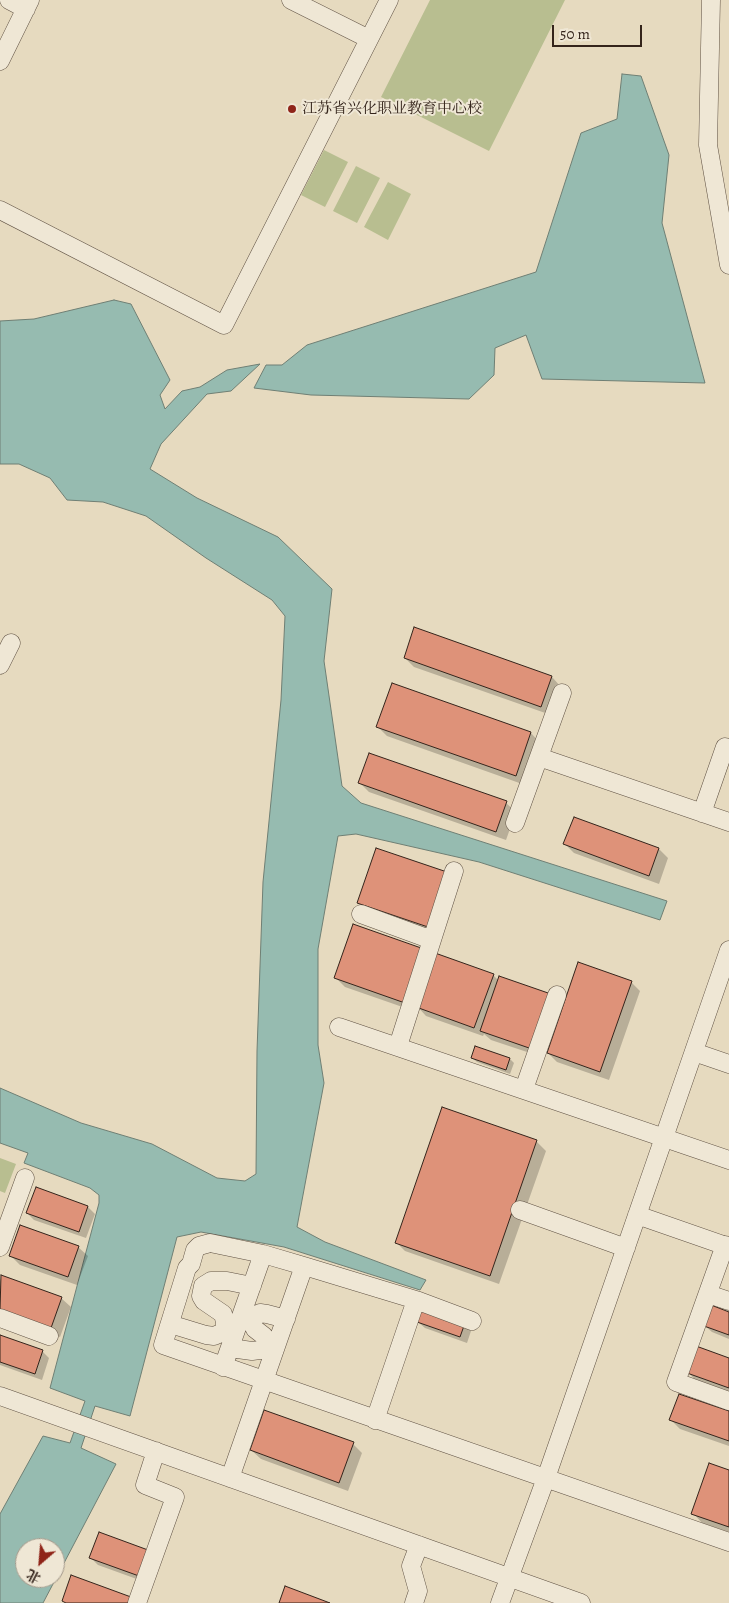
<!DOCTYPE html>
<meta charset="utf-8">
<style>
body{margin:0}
#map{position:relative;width:729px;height:1603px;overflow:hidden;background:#e6dabf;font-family:Alegreya,"Noto Serif SC",serif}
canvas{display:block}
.north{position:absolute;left:15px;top:1538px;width:50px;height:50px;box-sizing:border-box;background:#efe7d5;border:1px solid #a4998b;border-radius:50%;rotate:207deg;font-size:14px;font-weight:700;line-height:20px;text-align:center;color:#34241b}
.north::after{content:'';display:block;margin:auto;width:18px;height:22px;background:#8f2418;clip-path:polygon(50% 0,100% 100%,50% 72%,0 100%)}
.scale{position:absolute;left:552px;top:25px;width:90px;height:22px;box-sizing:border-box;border:2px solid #34241b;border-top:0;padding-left:6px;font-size:15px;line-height:18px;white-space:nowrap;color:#34241b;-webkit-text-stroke:4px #efe7d5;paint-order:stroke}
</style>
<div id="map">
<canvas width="729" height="1603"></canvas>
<div class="north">北</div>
<div class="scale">50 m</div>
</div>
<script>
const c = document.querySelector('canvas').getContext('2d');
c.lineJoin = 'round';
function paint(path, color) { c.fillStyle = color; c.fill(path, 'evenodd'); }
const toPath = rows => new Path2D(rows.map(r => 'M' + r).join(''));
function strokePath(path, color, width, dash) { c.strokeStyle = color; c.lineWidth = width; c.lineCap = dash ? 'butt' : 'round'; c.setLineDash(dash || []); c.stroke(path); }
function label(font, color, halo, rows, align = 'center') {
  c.font = font + ' Alegreya,"Noto Serif SC",serif'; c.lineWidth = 4; c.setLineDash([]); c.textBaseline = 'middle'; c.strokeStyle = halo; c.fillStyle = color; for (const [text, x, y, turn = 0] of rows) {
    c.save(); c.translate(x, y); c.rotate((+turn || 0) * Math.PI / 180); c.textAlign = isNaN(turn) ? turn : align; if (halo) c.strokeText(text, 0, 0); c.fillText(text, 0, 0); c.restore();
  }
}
const green = toPath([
 [430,0,565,0,489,151,381,97],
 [324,150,348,162,325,207,301,195],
 [356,166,380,178,357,223,333,211],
 [388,182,411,194,388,240,364,227],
 [0,1158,16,1164,5,1193,0,1191]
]);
const water = toPath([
 [622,74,641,76,669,155,662,223,705,383,542,379,526,335,495,348,494,375,469,399,311,395,254,388,266,365,282,365,307,345,536,272,581,133,617,119,622,74],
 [114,300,131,304,170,380,160,395,165,409,182,391,200,387,227,370,260,364,231,391,207,394,161,444,150,469,197,498,278,537,332,589,324,661,342,786,361,803,667,901,660,920,479,862,356,834,338,836,318,949,318,1045,324,1083,297,1227,325,1242,426,1280,420,1290,284,1247,201,1232,177,1237,130,1416,95,1406,81,1448,116,1464,43,1603,0,1603,0,1514,43,1436,70,1443,85,1401,50,1388,99,1203,99,1195,90,1188,24,1163,28,1153,0,1143,0,1088,81,1123,152,1144,217,1178,245,1181,256,1174,257,1051,263,882,281,700,285,616,272,600,206,558,146,516,103,502,67,500,50,478,19,464,0,464,0,321,34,319,114,300],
 [25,1548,55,1548,55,1578,25,1578,25,1548]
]);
const shadow = toPath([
 [415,629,552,677,561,687,551,715,414,667,405,658],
 [393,685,531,733,540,743,525,785,387,736,378,727],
 [360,783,506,803,516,812,506,840,369,792],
 [574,818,659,849,668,858,659,884,574,853,565,844],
 [456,883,437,936,368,911,358,902],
 [493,975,499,981,542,1057,491,1040,484,1034,483,1036,426,1016,416,1005,414,1011,345,987,336,978],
 [631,982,640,991,609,1080,557,1062,548,1053],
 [476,1047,510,1059,514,1063,510,1074,477,1062,472,1058],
 [443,1109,537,1142,546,1151,499,1284,405,1251,396,1242],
 [88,1207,95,1214,86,1238,34,1220,27,1213],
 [78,1247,88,1256,77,1285,20,1265,11,1256],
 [2,1276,61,1298,71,1307,60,1337,0,1315,0,1281],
 [729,1313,729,1339,712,1332,705,1326],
 [418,1322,464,1324,471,1331,467,1343,425,1328],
 [0,1337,43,1352,49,1358,42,1380,0,1365],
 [729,1359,729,1393,697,1382,688,1372],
 [729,1413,729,1446,680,1429,671,1420],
 [353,1444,362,1453,348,1491,261,1459,251,1450],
 [729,1471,729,1532,702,1523,693,1513],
 [99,1534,145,1582,98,1565,91,1558]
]);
const building = toPath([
 [414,627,552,676,541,707,404,658,414,627],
 [392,683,531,732,516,776,376,727,392,683],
 [369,753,507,801,496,832,358,783,369,753],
 [574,817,659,848,649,876,563,844,574,817],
 [376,848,447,872,428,927,357,903,376,848],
 [353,924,424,949,405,1003,334,978,353,924],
 [435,953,494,974,474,1028,416,1007,435,953],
 [578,962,632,981,600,1072,547,1053,578,962],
 [499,976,551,994,532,1049,480,1031,499,976],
 [475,1046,510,1058,506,1070,471,1058,475,1046],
 [442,1107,537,1140,490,1276,395,1243,442,1107],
 [36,1187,88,1206,79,1232,26,1213,36,1187],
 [20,1225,79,1246,68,1277,9,1256,20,1225],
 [1,1275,62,1297,51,1328,0,1310,1,1275],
 [711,1305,729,1312,729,1335,704,1326,711,1305],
 [422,1308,465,1323,460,1337,417,1322,422,1308],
 [0,1335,43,1350,35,1374,0,1362,0,1335],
 [696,1346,729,1358,729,1388,687,1373,696,1346],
 [679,1394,729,1411,729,1441,669,1420,679,1394],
 [264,1410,354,1442,339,1483,250,1450,264,1410],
 [709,1463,729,1470,729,1527,691,1514,709,1463],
 [99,1532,148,1550,139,1576,89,1558,99,1532],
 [71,1575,131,1597,129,1603,66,1603,62,1601,71,1575],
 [285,1586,330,1603,279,1603,285,1586]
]);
const minor = toPath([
 [9,0,26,9],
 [291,0,369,39],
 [711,0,708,145,729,265],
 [0,61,30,0],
 [0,210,224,325,389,0],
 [0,665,11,643],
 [539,757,729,822],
 [702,813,725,747],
 [515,823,562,693],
 [361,914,432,940],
 [339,1027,729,1160],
 [398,1046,454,871],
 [694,1052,729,1064],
 [524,1089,557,995],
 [520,1210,626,1248],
 [637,1215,729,1247],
 [725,1245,676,1382,729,1401],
 [0,1247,25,1178],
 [708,1294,729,1301],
 [0,1318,49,1336],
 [472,1321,416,1300,304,1266,263,1254,210,1243,199,1246,195,1250,191,1264,187,1268,163,1345,729,1542],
 [170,1324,206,1335,214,1336,221,1333,225,1329,225,1322,223,1314,204,1301,201,1296,203,1286,211,1281,227,1281,252,1286],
 [230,1348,252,1351,260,1350,264,1347,266,1342,264,1336,255,1329,252,1323,256,1315,260,1313,267,1314,286,1319],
 [223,1367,263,1254],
 [0,1396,581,1603],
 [375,1420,416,1300],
 [230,1478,304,1266],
 [137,1603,175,1497,145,1485,156,1451],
 [414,1603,418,1591,411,1566,419,1545],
 [500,1603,546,1478,729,950]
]);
const markers = [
 [292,109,5,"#8f2418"]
];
const poiNames = [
 ["江苏省兴化职业教育中心校",302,109]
];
paint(green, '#b8be90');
paint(water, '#96bbb0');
strokePath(water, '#6f7f74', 1);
paint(shadow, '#0003');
paint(building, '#de9279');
strokePath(building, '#34241b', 1);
strokePath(minor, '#605244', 19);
strokePath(minor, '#efe7d5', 18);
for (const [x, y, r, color] of markers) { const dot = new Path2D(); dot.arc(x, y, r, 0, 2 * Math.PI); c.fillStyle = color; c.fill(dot); strokePath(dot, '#efe7d5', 2); }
label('15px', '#34241b', '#efe7d5', poiNames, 'left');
</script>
